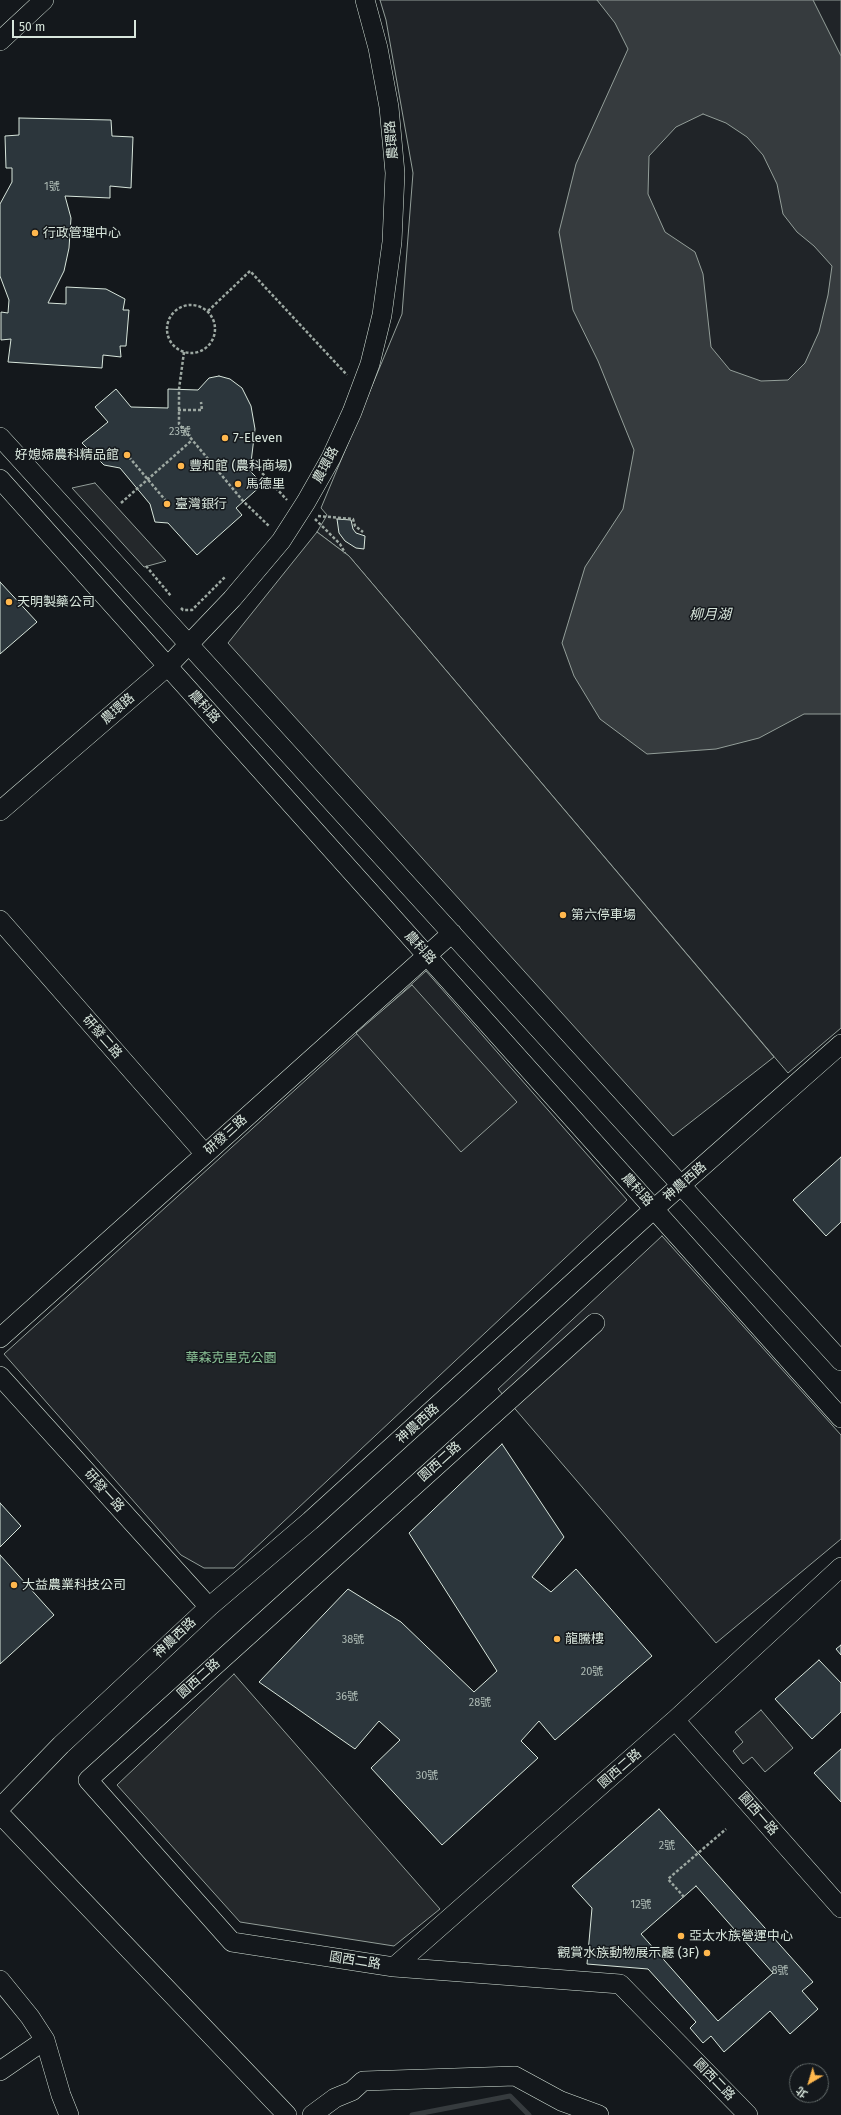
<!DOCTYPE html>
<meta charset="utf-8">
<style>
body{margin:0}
#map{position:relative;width:841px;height:2115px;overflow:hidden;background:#14181c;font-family:"Fira Sans","Noto Sans TC",sans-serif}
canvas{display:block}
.north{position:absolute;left:789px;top:2063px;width:40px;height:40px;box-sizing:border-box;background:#14181c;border:1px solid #626a69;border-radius:50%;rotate:218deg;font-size:11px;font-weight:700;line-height:16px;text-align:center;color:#d8e6dc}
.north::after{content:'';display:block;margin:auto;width:14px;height:18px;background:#ffb74d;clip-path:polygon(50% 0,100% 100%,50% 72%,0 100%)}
.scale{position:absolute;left:12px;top:20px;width:124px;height:18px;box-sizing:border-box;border:2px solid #d8e6dc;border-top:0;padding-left:5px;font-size:12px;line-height:14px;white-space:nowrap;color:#d8e6dc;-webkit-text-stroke:3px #14181c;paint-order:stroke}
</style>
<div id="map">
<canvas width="841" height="2115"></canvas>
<div class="north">北</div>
<div class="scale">50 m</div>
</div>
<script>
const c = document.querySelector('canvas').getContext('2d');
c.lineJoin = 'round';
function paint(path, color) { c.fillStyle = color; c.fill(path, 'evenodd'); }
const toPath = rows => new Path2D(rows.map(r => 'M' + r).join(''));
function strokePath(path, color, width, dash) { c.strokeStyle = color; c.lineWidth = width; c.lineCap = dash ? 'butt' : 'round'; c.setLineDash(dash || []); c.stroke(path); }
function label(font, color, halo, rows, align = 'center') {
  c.font = font + ' "Fira Sans","Noto Sans TC",sans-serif'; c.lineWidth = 3; c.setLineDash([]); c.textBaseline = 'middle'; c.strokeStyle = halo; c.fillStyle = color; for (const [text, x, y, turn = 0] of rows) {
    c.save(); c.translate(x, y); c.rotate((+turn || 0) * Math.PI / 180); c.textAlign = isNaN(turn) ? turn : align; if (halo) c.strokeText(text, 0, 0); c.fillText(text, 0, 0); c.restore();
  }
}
const green = toPath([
 [380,0,841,0,841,1028,788,1073,349,556,317,532,327,515,321,508,402,314,413,173,386,20,380,0],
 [426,971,627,1200,234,1568,204,1568,181,1555,4,1354,426,971],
 [662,1236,841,1435,841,1539,716,1643,498,1389,662,1236]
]);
const parking = toPath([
 [95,483,166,561,144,567,72,488,95,483],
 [317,532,349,556,774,1057,673,1136,228,643,317,532],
 [412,985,517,1102,461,1152,356,1033,412,985],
 [234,1674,440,1909,394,1946,240,1922,117,1785,234,1674],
 [761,1710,793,1748,765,1772,752,1757,743,1764,733,1751,743,1742,735,1732,761,1710]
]);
const water = toPath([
 [597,0,813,0,841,56,841,714,804,714,759,738,716,749,647,754,600,719,574,676,562,643,585,567,623,509,634,450,598,361,573,310,559,232,576,164,628,49,615,23,597,0],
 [703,114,726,123,747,137,763,155,777,184,783,214,797,232,814,246,832,266,828,295,819,332,805,363,788,380,761,381,730,370,711,347,703,274,695,252,665,232,648,194,649,156,676,127,703,114]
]);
const stream = toPath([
 [412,2115,510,2096,529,2115]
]);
const building = toPath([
 [19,118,111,120,112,136,133,137,131,188,110,186,110,198,65,196,71,218,69,248,64,271,48,303,66,304,66,287,106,289,125,299,123,310,129,310,126,346,120,346,121,357,103,355,102,368,8,362,11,339,1,340,1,312,8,313,9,300,0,276,0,204,12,182,12,168,6,168,5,136,19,135,19,118],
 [219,376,230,379,242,388,251,406,255,429,250,471,263,484,236,508,242,515,197,555,168,523,155,522,150,504,120,468,104,465,82,443,108,422,95,407,116,389,131,407,168,408,168,389,198,390,209,378,219,376],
 [337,519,351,520,353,529,356,533,365,536,364,549,356,548,345,541,339,533,337,519],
 [0,582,37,622,0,654,0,582],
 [841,1157,841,1222,826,1236,793,1200,841,1157],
 [502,1444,564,1537,532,1577,551,1592,576,1569,652,1656,555,1740,539,1721,521,1741,538,1758,442,1845,371,1768,400,1740,379,1721,355,1749,259,1682,348,1589,401,1622,474,1692,497,1671,409,1533,502,1444],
 [0,1503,21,1526,0,1547,0,1503],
 [0,1555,54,1615,0,1664,0,1555],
 [841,1645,841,1655,836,1649,841,1645],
 [819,1660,841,1683,841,1712,812,1739,775,1699,819,1660],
 [841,1749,841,1802,814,1773,841,1749],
 [659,1809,813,1982,802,1991,818,2009,790,2034,770,2011,724,2052,711,2036,703,2043,690,2028,696,2022,648,1969,587,1964,592,1908,572,1886,659,1809],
 [696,1886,773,1973,718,2021,641,1934,696,1886]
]);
const path = toPath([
 '167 329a24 24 0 1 1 48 0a24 24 0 1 1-48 0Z',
 [208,311,250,271,347,375],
 [184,352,179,389,179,424,243,501,269,526],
 [178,410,202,410,201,402],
 [129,457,166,501],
 [252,462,287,500],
 [121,503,191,441],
 [318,516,353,519,355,526,363,532],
 [315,519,340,544,345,553],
 [146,566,171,596],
 [181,608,183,610,192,610,225,577],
 [684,1897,668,1879,726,1829]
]);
const minor = toPath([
 [0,41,44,0],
 [0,437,841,1361],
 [0,479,841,1418],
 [0,811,168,666,232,599,281,541,306,502,331,458,352,412,370,364,382,315,392,242,395,173,389,107,378,48,365,0],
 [0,920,205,1154],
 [595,1323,88,1780,232,1942,394,1967,620,1984,748,2115],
 [0,1338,452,933],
 [0,1376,209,1607],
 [675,1720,841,1908],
 [0,1808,61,1745,209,1607,310,1521,654,1209,841,1044],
 [0,1814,287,2115],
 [394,1967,675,1720,841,1567],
 [0,1980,30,2017,45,2040,61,2095,69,2115],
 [0,2071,45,2040],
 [312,2115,335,2098,352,2091,363,2081,515,2076,561,2101,599,2115]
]);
const markers = [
 [35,233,4,"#ffb74d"],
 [225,438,4,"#ffb74d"],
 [127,455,4,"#ffb74d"],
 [181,466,4,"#ffb74d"],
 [238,484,4,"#ffb74d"],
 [167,504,4,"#ffb74d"],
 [9,602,4,"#ffb74d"],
 [563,915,4,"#ffb74d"],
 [14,1585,4,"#ffb74d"],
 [557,1639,4,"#ffb74d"],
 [681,1936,4,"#ffb74d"],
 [707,1953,4,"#ffb74d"]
];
const numberNames = [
 ["1號",52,187],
 ["23號",180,432],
 ["38號",353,1640],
 ["20號",592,1672],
 ["36號",347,1697],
 ["28號",480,1703],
 ["30號",427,1776],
 ["2號",667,1846],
 ["12號",641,1905],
 ["8號",780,1971]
];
const streetNames = [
 ["農環路",392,140,-95],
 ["農環路",326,465,-62],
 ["農科路",204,707,48],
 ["農環路",118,709,-41],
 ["農科路",420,948,48],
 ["研發二路",102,1037,49],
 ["研發三路",226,1135,-42],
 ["神農西路",685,1182,-41],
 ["農科路",637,1190,48],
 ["神農西路",418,1424,-42],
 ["園西二路",440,1462,-42],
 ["研發一路",104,1491,48],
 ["神農西路",175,1638,-43],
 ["園西二路",199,1679,-42],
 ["園西二路",620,1769,-41],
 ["園西一路",758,1814,49],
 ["園西二路",355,1961,9],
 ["園西二路",714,2080,46]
];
const poiNames = [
 ["行政管理中心",43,233],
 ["7-Eleven",233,438],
 ["好媳婦農科精品館",119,455,"right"],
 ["豐和館 (農科商場)",189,466],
 ["馬德里",246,484],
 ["臺灣銀行",175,504],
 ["天明製藥公司",17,602],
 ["第六停車場",571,915],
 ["大益農業科技公司",22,1585],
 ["龍騰樓",565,1639],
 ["亞太水族營運中心",689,1936],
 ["觀賞水族動物展示廳 (3F)",699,1953,"right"]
];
const parkNames = [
 ["華森克里克公園",231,1358]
];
const waterNames = [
 ["柳月湖",710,615]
];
paint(green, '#202428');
strokePath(green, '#939e99', 1);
paint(parking, '#24282b');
strokePath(parking, '#939e99', 1);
paint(water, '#363b3e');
strokePath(water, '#939e99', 1);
strokePath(stream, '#363b3e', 5);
paint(building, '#2c363c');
strokePath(building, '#d8e6dc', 1);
strokePath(minor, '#d8e6dc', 20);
strokePath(path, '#9da8a2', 2.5, [3, 2]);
strokePath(minor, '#14181c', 19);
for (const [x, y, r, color] of markers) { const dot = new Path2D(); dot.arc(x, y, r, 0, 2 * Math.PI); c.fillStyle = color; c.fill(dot); strokePath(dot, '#14181c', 1.5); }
label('11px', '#adbab4', null, numberNames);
label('13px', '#d8e6dc', '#14181c', streetNames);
label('13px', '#d8e6dc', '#14181c', poiNames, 'left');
label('13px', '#8ac095', '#14181c', parkNames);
label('italic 14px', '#d8e6dc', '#14181c', waterNames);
</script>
